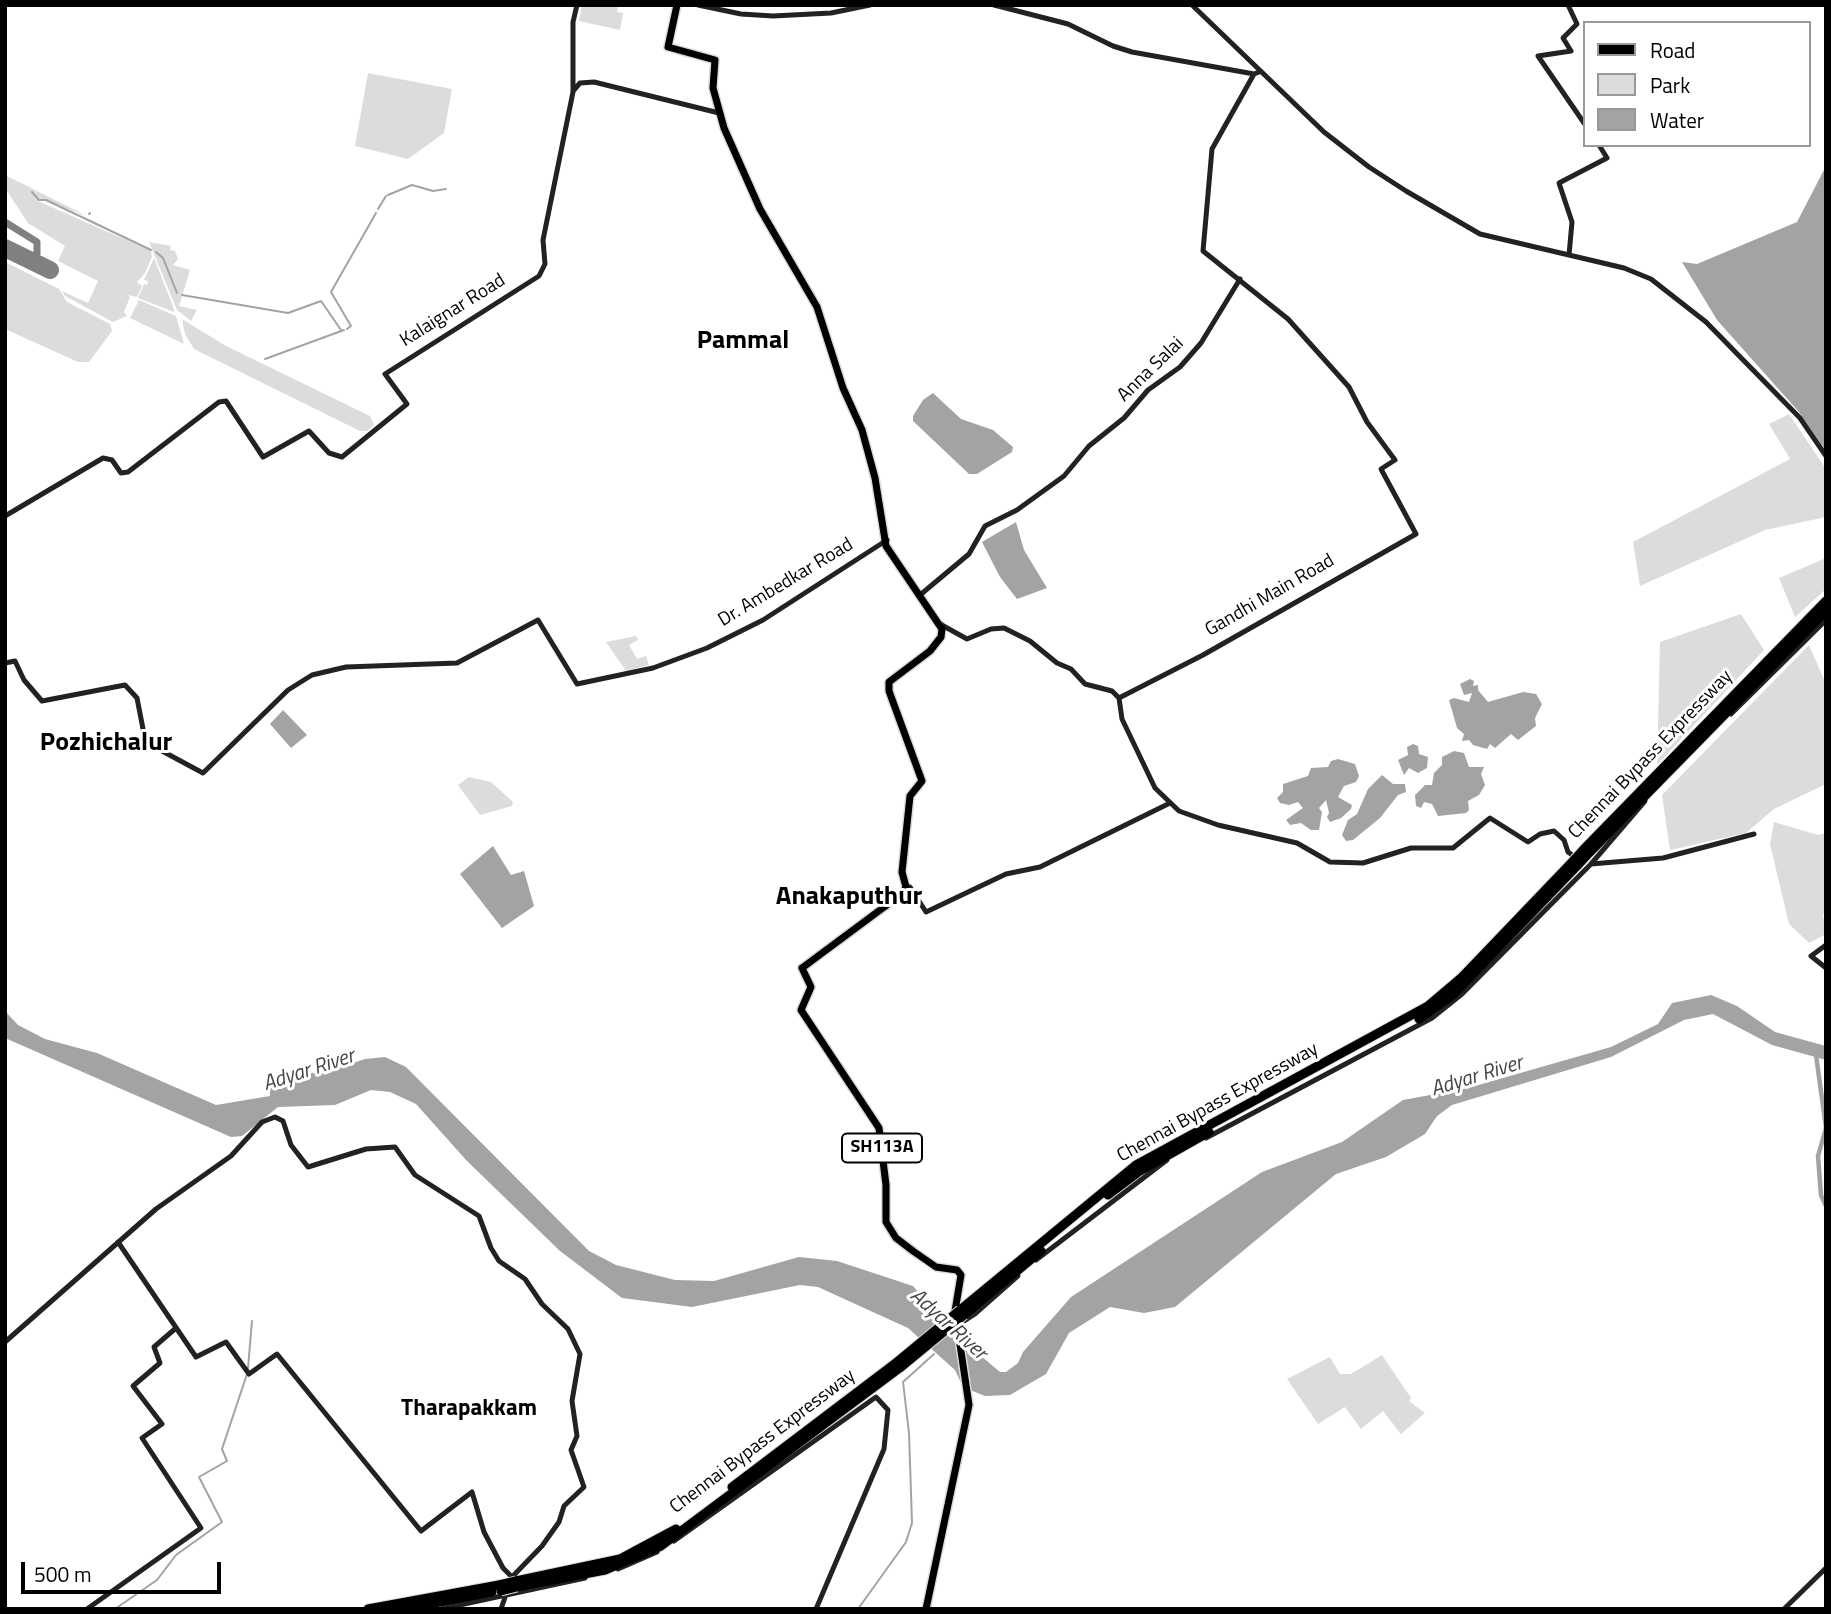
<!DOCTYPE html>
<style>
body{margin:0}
#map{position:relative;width:1831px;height:1614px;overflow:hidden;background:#fff;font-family:"Titillium Web",sans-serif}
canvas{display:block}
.frame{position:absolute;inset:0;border:7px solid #000;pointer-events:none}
.legend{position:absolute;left:1583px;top:21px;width:228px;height:126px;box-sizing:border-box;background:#fff;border:2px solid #999;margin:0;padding:9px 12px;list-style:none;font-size:21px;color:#000}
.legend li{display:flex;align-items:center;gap:14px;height:35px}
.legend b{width:35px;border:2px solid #999}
.scale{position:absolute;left:21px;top:1562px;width:200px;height:32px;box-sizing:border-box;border:4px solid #000;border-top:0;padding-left:9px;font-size:21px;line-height:24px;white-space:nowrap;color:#000;-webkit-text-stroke:5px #fff;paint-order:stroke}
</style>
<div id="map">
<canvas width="1831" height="1614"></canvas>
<div class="frame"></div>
<ul class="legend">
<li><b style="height:9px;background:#000"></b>Road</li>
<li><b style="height:19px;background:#dcdcdc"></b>Park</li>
<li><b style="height:19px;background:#a3a3a3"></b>Water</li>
</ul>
<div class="scale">500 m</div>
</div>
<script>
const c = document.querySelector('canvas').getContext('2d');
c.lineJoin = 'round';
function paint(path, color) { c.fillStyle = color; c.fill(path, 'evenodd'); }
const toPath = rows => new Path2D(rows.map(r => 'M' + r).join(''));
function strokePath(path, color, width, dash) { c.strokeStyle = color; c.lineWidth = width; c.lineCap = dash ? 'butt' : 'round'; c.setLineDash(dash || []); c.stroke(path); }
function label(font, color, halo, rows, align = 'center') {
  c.font = font + ' "Titillium Web",sans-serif'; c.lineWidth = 6; c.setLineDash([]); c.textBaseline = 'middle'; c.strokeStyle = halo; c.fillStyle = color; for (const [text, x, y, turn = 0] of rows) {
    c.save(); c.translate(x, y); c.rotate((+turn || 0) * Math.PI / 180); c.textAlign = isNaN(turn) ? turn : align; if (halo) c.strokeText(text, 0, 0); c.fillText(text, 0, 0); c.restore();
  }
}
const green = toPath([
 [582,5,618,5,617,12,623,13,620,30,579,21],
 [368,73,452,89,444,133,408,159,355,146],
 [5,175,87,216,38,198,33,191,38,201,151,251,152,257,145,273,137,282,142,286,137,297,127,295,130,297,124,312,127,316,113,322,65,296,62,291,88,303,98,281,58,261,65,246,28,223,5,188],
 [149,242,171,246,170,250,175,251,178,259,173,265,190,270,179,306,197,310,191,321,177,310],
 [154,258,174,309,174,312,138,298,144,284,147,285,148,281,144,280],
 [5,262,59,289,67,302,110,324,112,331,89,362,78,362,5,329],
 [139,300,176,316,184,344,130,318],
 [182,319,226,346,370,416,374,425,367,431,360,431,194,349,185,334],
 [1789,414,1826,469,1826,517,1765,530,1640,586,1633,542,1790,459,1769,424],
 [1826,558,1826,589,1795,617,1779,578],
 [1741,614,1764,650,1657,765,1660,642],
 [636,636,638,640,629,645,637,659,646,656,649,665,626,671,606,642],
 [1809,645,1826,684,1826,784,1774,809,1746,833,1670,850,1662,795],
 [469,777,491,782,513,802,512,806,480,815,458,785],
 [1774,822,1818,835,1826,833,1826,912,1823,914,1826,934,1809,943,1789,924,1770,844],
 [1382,1355,1411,1398,1409,1401,1425,1413,1401,1434,1383,1411,1361,1429,1345,1407,1318,1424,1287,1379,1330,1357,1340,1374,1351,1374]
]);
const water = toPath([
 [1826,166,1826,451,1799,412,1717,320,1682,262,1697,264,1797,222],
 [933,393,961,419,993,430,1013,447,1012,452,977,474,969,474,913,421,913,416,923,400],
 [1016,522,1024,550,1047,588,1017,599,1000,577,982,542],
 [1470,679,1474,681,1473,686,1478,685,1478,690,1488,702,1523,692,1536,694,1542,704,1535,718,1536,726,1518,740,1511,734,1495,748,1490,744,1487,749,1473,745,1469,740,1462,741,1464,734,1457,728,1449,700,1454,698,1469,702,1472,693,1464,695,1460,684],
 [283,710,307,735,291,748,270,724],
 [1413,744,1418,746,1419,754,1428,757,1427,768,1418,773,1409,768,1404,775,1398,760,1408,755,1407,747],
 [1454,751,1464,753,1469,767,1484,767,1481,774,1485,785,1479,795,1468,801,1469,810,1466,813,1438,816,1432,804,1424,802,1421,808,1416,806,1415,795,1425,785,1432,785,1434,773,1442,765,1442,757],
 [1338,759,1355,764,1359,776,1356,782,1344,786,1338,797,1352,805,1351,809,1341,818,1330,822,1327,817,1329,813,1326,800,1319,808,1322,812,1319,830,1311,830,1301,823,1290,825,1286,820,1303,808,1298,802,1289,805,1280,803,1277,798,1283,792,1283,784,1308,776,1311,768,1328,767,1331,761],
 [1382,775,1393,784,1405,784,1406,792,1398,795,1380,818,1353,840,1346,841,1342,835,1348,820,1357,814,1368,789],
 [493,846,511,875,524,871,534,906,502,928,460,874],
 [1711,995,1737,1006,1775,1032,1826,1046,1826,1060,1772,1045,1713,1014,1684,1020,1611,1057,1452,1105,1437,1116,1425,1134,1386,1157,1336,1174,1175,1307,1144,1313,1110,1307,1069,1333,1046,1374,1010,1395,985,1396,963,1387,955,1370,908,1328,818,1287,800,1285,692,1307,622,1298,560,1251,467,1161,416,1104,390,1092,371,1090,335,1105,278,1107,242,1136,231,1137,5,1038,5,1011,18,1025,45,1039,97,1053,216,1105,270,1096,270,1086,299,1074,325,1072,365,1059,385,1057,406,1067,589,1251,616,1265,675,1280,714,1281,799,1257,837,1261,913,1286,955,1334,1000,1372,1006,1372,1018,1363,1023,1352,1071,1297,1262,1172,1342,1142,1403,1100,1468,1088,1611,1047,1658,1024,1672,1003]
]);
const stream = toPath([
 [32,192,39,200,46,200,151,250],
 [388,195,412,185,433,191,446,189],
 [378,209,386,196],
 [89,214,90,213],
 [156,252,163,258,177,293],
 [182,295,288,313,321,301,341,330],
 [347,329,351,326,331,292,376,213],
 [265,359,344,330],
 [248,1368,252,1321],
 [115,1609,157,1580,176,1555,222,1522,199,1477,227,1461,222,1449,247,1374],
 [858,1609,906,1542,912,1523,909,1433,903,1382,934,1354]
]);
const river = toPath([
 [1816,1055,1826,1128,1818,1156,1821,1195,1826,1206]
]);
const taxiway = toPath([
 [5,222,37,242,37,254,26,258]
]);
const runway = toPath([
 [5,248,50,270]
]);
const secondary = toPath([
 [698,5,741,14,773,16,831,13,870,5],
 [994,5,1068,24,1113,46,1132,52,1254,74],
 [1192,5,1324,132,1369,167,1406,191,1480,234,1624,268,1651,279,1706,322,1800,418,1826,456],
 [1568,5,1577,24,1563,38,1571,51,1538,56,1584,123],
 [573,91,580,83,594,82,719,113],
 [1569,255,1572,222,1559,183,1607,158,1599,145],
 [5,516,103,458,112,460,121,473,128,472,219,402,226,401,263,457,309,431,329,453,342,457,407,404,385,374,539,276,545,264,543,240,573,92,573,22,577,5],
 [920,595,969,554,985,526,1017,510,1064,476,1089,446,1124,418,1148,390,1180,367,1201,343,1240,279],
 [940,624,967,639,991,629,1004,628,1030,641,1057,663,1071,669,1085,684,1112,691,1119,698,1122,719,1155,788,1179,811,1218,825,1297,843,1330,862,1363,863,1411,848,1453,848,1490,818,1528,842,1540,834,1554,831,1564,840,1568,852,1578,859],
 [5,663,15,661,24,680,42,701,125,685,137,698,144,734,149,744,203,773,288,690,312,675,346,667,457,663,538,620,577,684,653,668,707,648,763,620,887,540],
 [1119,698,1203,655,1416,534,1381,469,1395,460,1367,422,1349,387,1288,319,1203,251,1212,149,1254,74,1259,72],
 [1731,714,1826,620],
 [1591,864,1663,858,1754,834],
 [906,887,910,887,926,912,1006,874,1040,867,1168,804],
 [1826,945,1811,956,1826,968],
 [1206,1138,1432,1018,1462,994,1591,864,1645,801],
 [118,1242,196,1357,226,1342,249,1374,277,1354,421,1531,472,1492,484,1532,503,1568,512,1577],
 [1036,1260,1167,1160],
 [958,1325,975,1314,1018,1276],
 [5,1342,156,1209,231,1156,262,1122,275,1117,283,1121,291,1145,308,1167,366,1149,395,1147,415,1175,479,1216,491,1248,499,1261,525,1279,542,1304,568,1329,580,1354,572,1401,577,1436,571,1450,584,1487,564,1506,559,1522,542,1546,512,1577,501,1609],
 [674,1541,876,1397,888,1410,884,1449,816,1609],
 [618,1569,657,1552],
 [87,1609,201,1528,142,1438,162,1424,133,1386,160,1363,154,1347,176,1328],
 [441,1609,585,1578],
 [1784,1609,1826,1568]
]);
const primary = toPath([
 [677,5,668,47,715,60,713,88,724,128,760,209,817,307,843,388,862,430,875,478,886,546,942,629,941,637,930,651,889,682,889,691,922,781,910,796,902,872,906,887,903,893,802,968],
 [802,968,811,987,801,1010,879,1128,886,1185,886,1222,896,1238,913,1251,936,1267,957,1270,961,1275,955,1311,969,1405,926,1609]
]);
const highway = toPath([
 [1584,849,1826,601],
 [1589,853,1826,611],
 [1419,1019,1454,994,1578,865],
 [1108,1195,1140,1171,1209,1132],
 [960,1310,1136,1165,1428,1006,1461,978,1574,860],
 [964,1315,1041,1251],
 [732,1487,897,1362],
 [516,1581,620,1559,676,1529],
 [517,1587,605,1570,661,1546,901,1367],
 [368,1609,499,1585],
 [403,1609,492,1592]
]);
const highwayBridge = toPath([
 [1574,860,1584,849],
 [1578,865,1589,853],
 [897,1362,960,1310],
 [901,1367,964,1315],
 [499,1585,516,1581],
 [501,1591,517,1587]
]);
const shields = [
 [882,1148,80]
];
const shieldNames = [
 ["SH113A",882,1148]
];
const streetNames = [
 ["Kalaignar Road",453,311,-32],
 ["Anna Salai",1151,370,-44],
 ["Dr. Ambedkar Road",786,583,-31],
 ["Gandhi Main Road",1270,596,-30],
 ["Chennai Bypass Expressway",1651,755,-46],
 ["Chennai Bypass Expressway",1218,1103,-29],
 ["Chennai Bypass Expressway",763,1442,-37]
];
const waterNames = [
 ["Adyar River",309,1071,-18],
 ["Adyar River",1477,1077,-17],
 ["Adyar River",948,1325,42]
];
const quarterNames = [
 ["Tharapakkam",469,1409]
];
const districtNames = [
 ["Pammal",743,342],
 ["Pozhichalur",106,744],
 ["Anakaputhur",849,898]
];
paint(green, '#dcdcdc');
paint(water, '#a3a3a3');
strokePath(stream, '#a3a3a3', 2);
strokePath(river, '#a3a3a3', 4.5);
strokePath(taxiway, '#808080', 7);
strokePath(runway, '#808080', 18);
strokePath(primary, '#dbdbdb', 10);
strokePath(highway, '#dbdbdb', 11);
strokePath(secondary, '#222', 5);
strokePath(primary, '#000', 7);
strokePath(highway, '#000', 9);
strokePath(highwayBridge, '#dbdbdb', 11, []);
strokePath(highwayBridge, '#000', 9);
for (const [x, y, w] of shields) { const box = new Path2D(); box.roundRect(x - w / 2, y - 14.5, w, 29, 5); c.fillStyle = '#fff'; c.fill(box); strokePath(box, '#000', 2); }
label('bold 18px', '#000', null, shieldNames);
label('19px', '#000', '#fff', streetNames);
label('italic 21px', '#444', '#fff', waterNames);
label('bold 23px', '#000', '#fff', quarterNames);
label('bold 26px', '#000', '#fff', districtNames);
</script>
